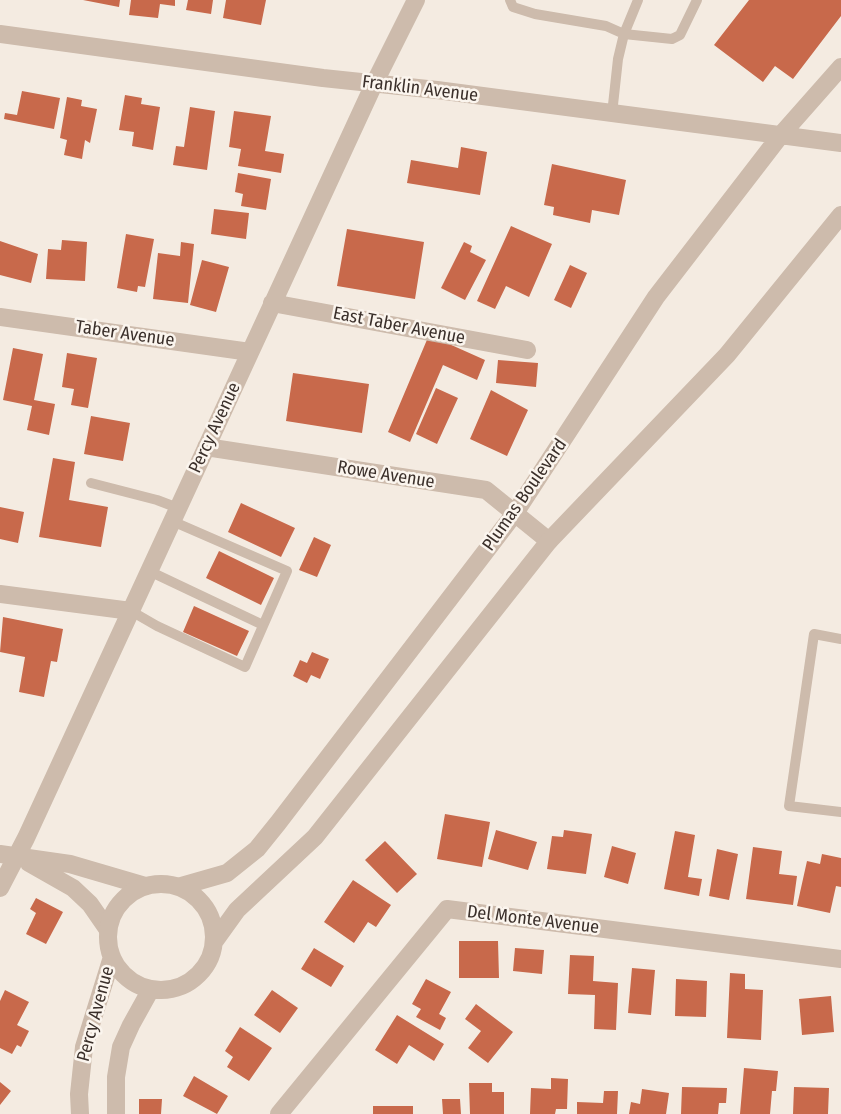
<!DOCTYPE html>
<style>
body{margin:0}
canvas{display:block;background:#f4ebe1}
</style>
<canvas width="841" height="1114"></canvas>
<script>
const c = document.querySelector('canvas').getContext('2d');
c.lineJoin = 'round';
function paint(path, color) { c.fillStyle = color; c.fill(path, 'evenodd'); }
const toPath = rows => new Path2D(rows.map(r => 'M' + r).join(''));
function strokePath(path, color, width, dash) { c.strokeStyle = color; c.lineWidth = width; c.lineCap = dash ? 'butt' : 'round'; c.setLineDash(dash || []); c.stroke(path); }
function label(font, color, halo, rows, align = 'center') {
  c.font = font + ' "Fira Sans Condensed",sans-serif'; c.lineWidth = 5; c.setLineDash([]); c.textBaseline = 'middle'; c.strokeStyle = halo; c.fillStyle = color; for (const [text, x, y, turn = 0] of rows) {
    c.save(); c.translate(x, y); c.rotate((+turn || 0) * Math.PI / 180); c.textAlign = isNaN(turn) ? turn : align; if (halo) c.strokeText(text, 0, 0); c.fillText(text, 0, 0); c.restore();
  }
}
const building = toPath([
 [83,0,120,0,119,7],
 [131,0,175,0,175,6,160,4,158,18,129,15],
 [188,0,213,0,211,14,186,10],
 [226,0,266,0,261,25,223,18],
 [749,0,841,0,841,16,793,79,775,66,763,82,714,45],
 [22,91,60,98,54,129,4,119,5,113,17,115],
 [125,95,142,98,141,104,160,107,153,150,132,146,134,132,119,130],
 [67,97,82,100,81,106,97,109,90,143,85,140,82,159,64,155,67,140,60,138],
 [190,107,215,111,207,170,173,165,176,146,184,147],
 [234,111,271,116,265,151,284,154,281,173,238,166,241,149,229,147],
 [461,147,487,152,480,195,407,183,411,160,458,168],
 [552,164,626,180,619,215,592,210,590,223,553,215,554,207,544,205],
 [238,173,271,179,266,210,241,206,243,194,235,192],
 [214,209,249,213,246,239,211,234],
 [511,226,552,244,529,297,506,286,495,309,477,301],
 [347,229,424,242,415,299,337,286],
 [126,234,154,239,145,287,138,286,137,292,117,288],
 [62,240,87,242,85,281,46,279,48,249,61,250],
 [0,241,38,254,31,283,0,275],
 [181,242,194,244,188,303,153,299,158,253,180,256],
 [464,242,472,246,470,252,486,260,465,300,441,288],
 [202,260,229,267,216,312,190,305],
 [570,265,587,273,571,308,554,300],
 [429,335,485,360,477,380,443,365,410,442,388,432],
 [13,348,43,354,34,400,55,404,49,435,27,430,32,406,3,400],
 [67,353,97,358,88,408,71,405,74,389,62,387],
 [498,360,538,363,536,387,496,383],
 [293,373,369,384,362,433,286,421],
 [436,388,458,398,437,444,416,434],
 [491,390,528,410,507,456,470,439],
 [91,416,130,423,123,461,84,454],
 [53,458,75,462,69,500,108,507,101,547,39,537],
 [241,503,295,528,281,557,228,532],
 [0,507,24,512,18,543,0,539],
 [314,537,331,545,317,577,299,570],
 [219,551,274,578,261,605,206,578],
 [194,606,249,631,237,656,183,632],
 [3,617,63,629,57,662,51,661,44,697,19,692,25,657,0,652],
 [312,652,329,659,320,679,311,675,307,683,293,676,300,660,307,663],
 [445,814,490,822,482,867,437,859],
 [496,830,537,842,528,870,488,859],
 [564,830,592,834,586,874,547,869,552,836,563,837],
 [675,831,695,835,688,877,702,879,699,896,664,889],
 [385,841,417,874,397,893,365,860],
 [612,846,636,853,628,884,604,877],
 [753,847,782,851,779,874,797,876,793,905,746,899],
 [717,849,738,854,729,900,709,896],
 [822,854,841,858,841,887,836,886,830,913,797,906,807,861,820,864],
 [353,880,391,905,376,927,368,922,354,943,324,922],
 [36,898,63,912,46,944,26,934,36,913,30,909],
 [459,941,498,941,499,978,459,978],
 [314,948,344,966,331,987,301,969],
 [515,948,544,950,542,974,513,971],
 [570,955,594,956,593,981,618,983,616,1030,594,1029,595,995,568,994],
 [632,968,655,970,651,1015,628,1013],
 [730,973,745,974,745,989,763,990,761,1040,727,1038],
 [426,979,451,992,439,1014,446,1018,440,1030,416,1017,421,1009,412,1004],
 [676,979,707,981,706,1017,675,1016],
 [5,990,29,1002,17,1025,29,1031,21,1047,17,1045,12,1054,0,1048,0,1001],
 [272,990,298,1008,280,1033,254,1015],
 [831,996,834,1032,802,1035,799,999],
 [476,1004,513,1032,488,1063,468,1048,481,1031,465,1019],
 [397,1015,444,1044,434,1061,409,1045,397,1064,375,1050],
 [240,1027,272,1048,249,1081,227,1067,233,1057,225,1051],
 [744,1068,778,1071,776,1091,772,1091,770,1114,740,1114],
 [194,1076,228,1096,217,1114,183,1096],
 [551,1078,568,1079,567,1109,556,1109,555,1114,530,1114,531,1088,551,1089],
 [0,1082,11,1091,0,1105],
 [469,1083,492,1083,492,1092,504,1092,504,1114,470,1114],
 [682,1087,727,1088,726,1103,719,1103,718,1114,681,1114],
 [794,1087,829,1088,828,1114,793,1114],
 [642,1089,669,1093,666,1114,629,1114,631,1102,640,1104],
 [604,1091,618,1091,617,1114,577,1114,577,1102,603,1103],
 [139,1099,162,1099,161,1114,139,1114],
 [442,1099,460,1099,461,1114,443,1114],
 [373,1106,413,1106,413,1114,373,1114]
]);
const service = toPath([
 [510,0,513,7,535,14,606,26,624,34,618,59,612,114],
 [638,0,624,34,672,39,680,35,697,0],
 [91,483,157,500,178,508],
 [149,571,263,625],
 [131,611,157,626,245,667,287,571,172,521],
 [841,639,814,634,789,806,841,812]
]);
const minor = toPath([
 [272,303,527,350],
 [0,317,250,352],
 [206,447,486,490,549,541],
 [0,594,131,611],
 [0,854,70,864,145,886],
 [29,863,73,888,90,904,108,930],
 [0,888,26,838,374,84,416,0],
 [279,1114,447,909,841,959]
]);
const tertiary = toPath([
 [0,34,323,78,437,90,841,143],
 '108 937a53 53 0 1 1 106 0a53 53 0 1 1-106 0Z',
 [178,887,227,873,257,849,278,823,515,513,656,297,780,136,841,67],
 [214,942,237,910,315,837,549,541,727,355,841,215],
 [80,1114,79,1094,84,1047,112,957],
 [116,1114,116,1077,121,1047,131,1025,151,989]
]);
const streetNames = [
 ["Franklin Avenue",420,89,7],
 ["East Taber Avenue",399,326,11],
 ["Taber Avenue",125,334,8],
 ["Percy Avenue",215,428,-65],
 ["Rowe Avenue",386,475,9],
 ["Plumas Boulevard",525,495,-55],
 ["Del Monte Avenue",533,920,7],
 ["Percy Avenue",96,1014,-75]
];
paint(building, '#c8694b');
strokePath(service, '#cdbbac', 10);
strokePath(minor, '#cdbbac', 18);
strokePath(tertiary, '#cdbbac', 18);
label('18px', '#3b302b', '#fbf5ee', streetNames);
</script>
